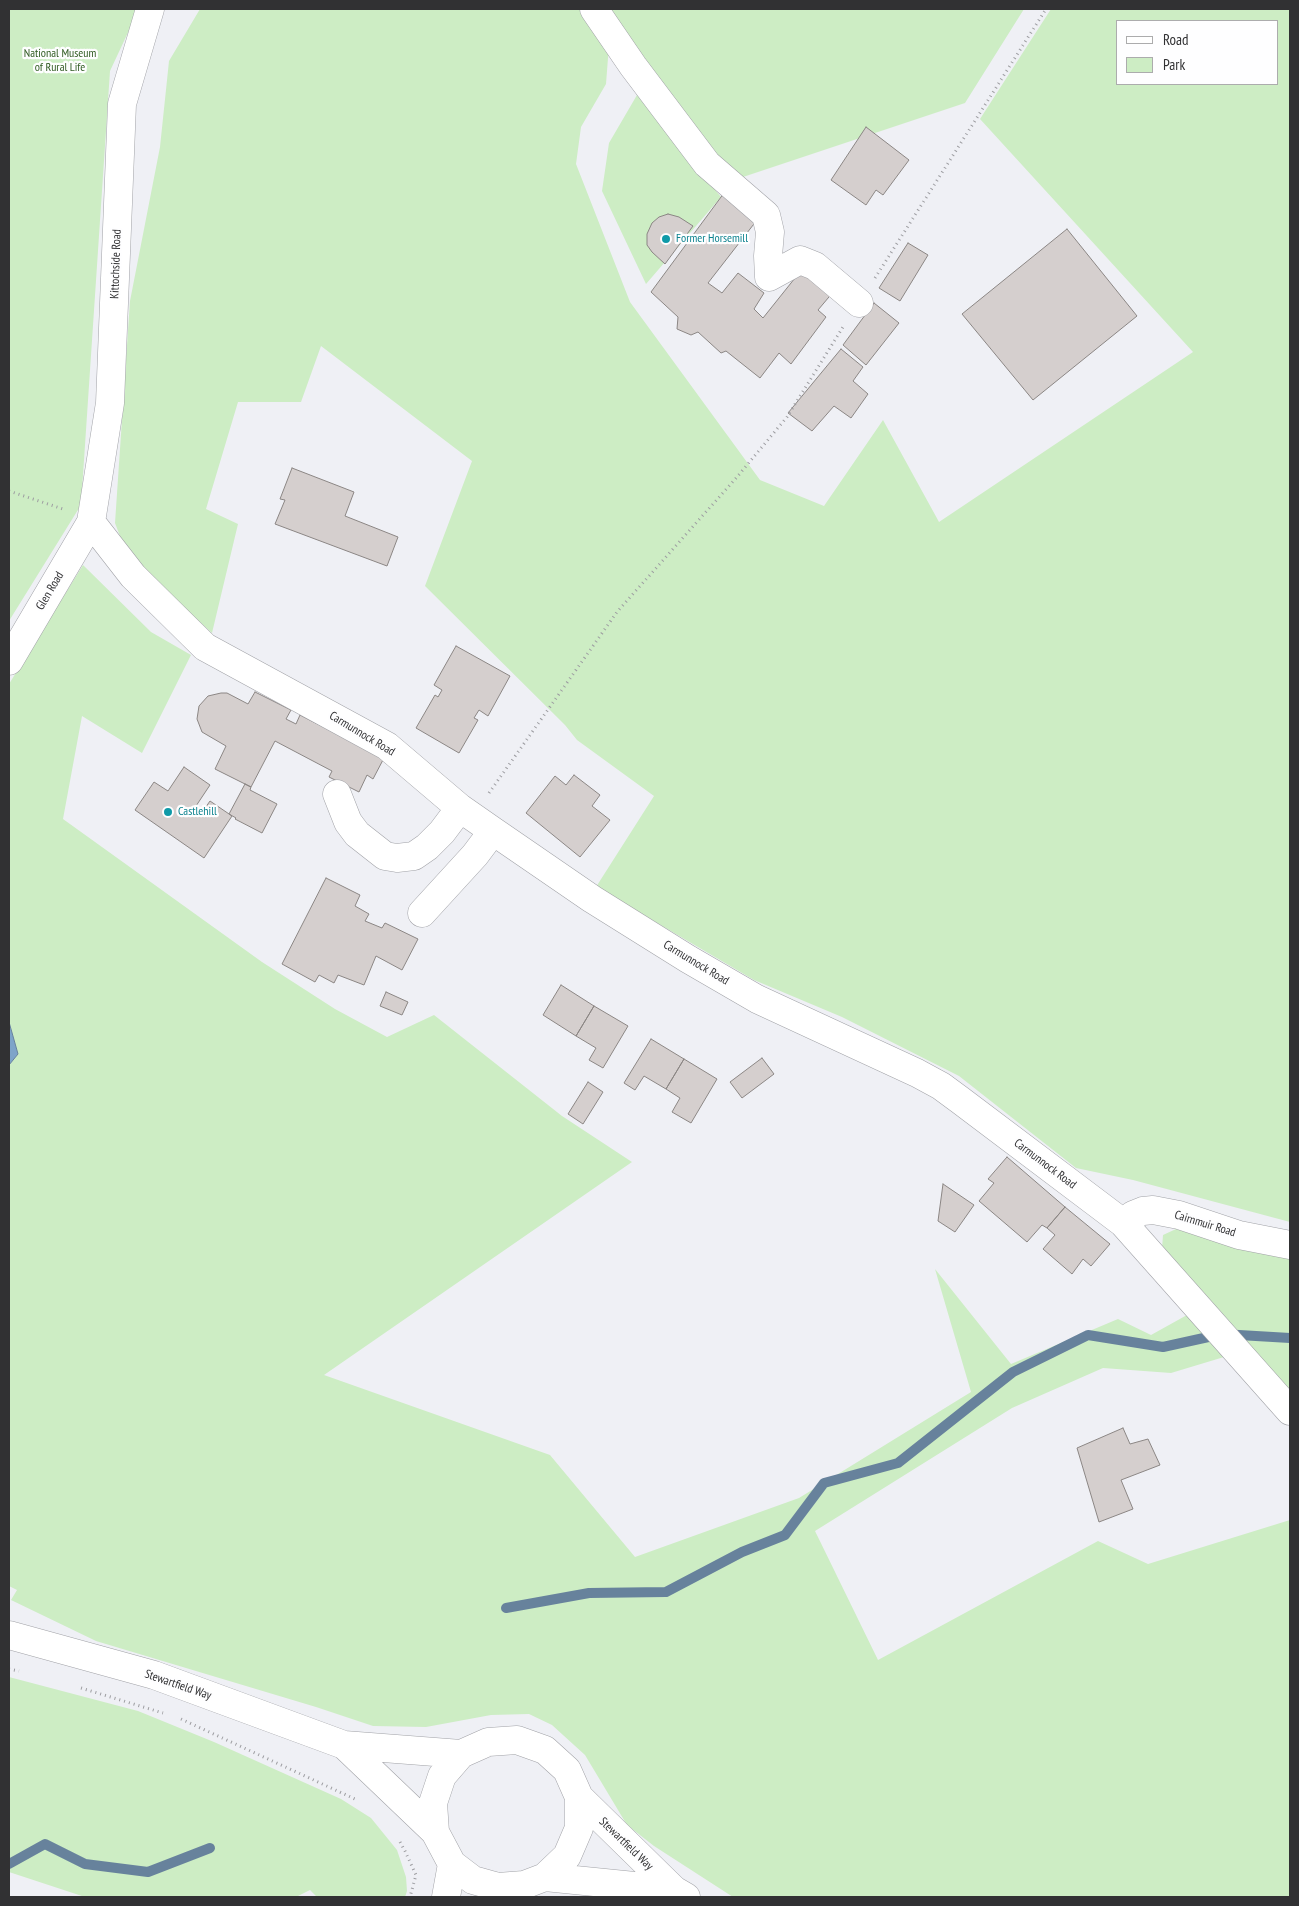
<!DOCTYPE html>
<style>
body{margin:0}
#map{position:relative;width:1299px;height:1906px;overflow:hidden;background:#eff0f5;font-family:"PT Sans Narrow",sans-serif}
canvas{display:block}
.frame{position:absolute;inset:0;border:10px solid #313133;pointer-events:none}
.legend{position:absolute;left:1116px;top:20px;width:162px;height:65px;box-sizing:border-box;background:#fefeff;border:1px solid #acacad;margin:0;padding:6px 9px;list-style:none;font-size:15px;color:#313133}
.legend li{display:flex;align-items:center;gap:10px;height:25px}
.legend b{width:25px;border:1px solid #acacad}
</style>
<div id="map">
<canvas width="1299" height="1906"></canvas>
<div class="frame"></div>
<ul class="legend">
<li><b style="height:6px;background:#fff"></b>Road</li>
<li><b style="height:14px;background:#cdedc4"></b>Park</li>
</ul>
</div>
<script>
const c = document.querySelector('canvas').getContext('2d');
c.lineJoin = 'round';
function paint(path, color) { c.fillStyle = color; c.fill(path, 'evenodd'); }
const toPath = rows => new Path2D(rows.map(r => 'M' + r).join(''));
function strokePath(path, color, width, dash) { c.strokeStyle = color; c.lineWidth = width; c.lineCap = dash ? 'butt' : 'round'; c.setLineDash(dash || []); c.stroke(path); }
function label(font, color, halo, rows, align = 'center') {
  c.font = font + ' "PT Sans Narrow",sans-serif'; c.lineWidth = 4.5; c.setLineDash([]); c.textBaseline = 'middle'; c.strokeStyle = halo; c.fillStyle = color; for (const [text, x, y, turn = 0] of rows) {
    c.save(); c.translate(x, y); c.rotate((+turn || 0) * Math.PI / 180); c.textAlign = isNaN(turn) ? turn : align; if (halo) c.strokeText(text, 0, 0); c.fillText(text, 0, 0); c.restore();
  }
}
const green = toPath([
 [9,9,139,9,110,71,81,505,9,621],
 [200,9,584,9,609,45,606,84,581,127,576,164,630,302,760,480,824,506,883,420,939,522,1193,352,980,119,1051,9,1290,9,1290,1222,1133,1180,1076,1168,959,1076,842,1017,754,980,596,887,654,796,577,740,565,725,425,586,472,461,321,346,301,402,238,402,206,509,238,524,212,633,157,584,126,552,115,523,130,301,160,147,169,61],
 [1118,21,1278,21,1278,84,1118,84],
 [606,9,1024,9,965,103,737,179,713,161],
 [637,95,721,197,646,284,602,191,609,143],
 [83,565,151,632,191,655,142,753,82,716,63,819,262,962,335,1009,387,1037,434,1015,562,1116,632,1162,324,1375,550,1455,635,1557,799,1498,971,1392,935,1269,1011,1364,1118,1319,1151,1335,1187,1315,1224,1357,1171,1373,1103,1368,1012,1408,815,1531,878,1660,1098,1541,1148,1564,1290,1520,1290,1897,733,1897,654,1846,627,1825,585,1755,552,1725,529,1714,491,1715,426,1727,373,1726,316,1707,96,1641,11,1600,17,1590,9,1586,9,1065,18,1054,9,1022,9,684],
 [1176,1229,1290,1256,1290,1396,1162,1249,1163,1235],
 [9,1677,138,1711,214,1742,341,1799,371,1818,397,1850,406,1877,407,1891,405,1897,317,1897,310,1890,296,1897,85,1897,9,1872]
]);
const water = toPath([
 [9,1022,18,1054,9,1065,9,1022]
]);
const stream = toPath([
 [506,1608,589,1593,666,1592,742,1552,785,1535,824,1483,898,1463,1013,1372,1088,1335,1163,1347,1222,1334,1290,1338],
 [9,1864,45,1844,85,1864,148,1872,210,1848]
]);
const building = toPath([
 [866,127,909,160,883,195,876,190,866,205,831,180,866,127],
 [724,193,757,220,708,283,722,293,738,273,764,293,754,309,763,318,803,268,834,291,818,310,826,317,791,364,779,353,760,378,726,351,721,353,698,332,691,335,677,329,678,317,651,292,724,193],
 [668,214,679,217,693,226,665,264,652,252,647,245,647,234,652,223,659,217,668,214],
 [1067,229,1137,316,1033,400,962,314,1067,229],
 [908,243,928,255,900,301,879,288,908,243],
 [874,303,899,323,866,365,843,345,874,303],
 [841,349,863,367,853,381,868,394,851,418,834,406,812,431,788,413,841,349],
 [292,468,354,492,345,516,398,537,387,566,275,524,285,500,280,499,292,468],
 [456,646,510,676,488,716,479,710,474,718,478,720,459,753,416,728,435,695,438,697,442,690,434,685,456,646],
 [255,692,291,710,286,719,296,724,300,715,384,758,373,779,367,775,359,792,329,777,332,771,275,741,251,787,215,769,226,746,202,732,197,719,199,706,208,696,221,693,227,693,248,704,255,692],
 [184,767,210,785,194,809,201,814,210,801,232,816,204,858,135,810,154,782,168,791,184,767],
 [574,775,600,795,592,806,610,820,580,857,526,813,555,776,566,785,574,775],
 [245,784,251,787,250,790,277,804,262,833,235,819,236,818,229,814,245,784],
 [326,878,360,895,355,906,369,914,365,921,382,928,385,923,418,939,402,970,376,956,364,985,338,975,334,983,319,975,315,982,282,964,326,878],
 [561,985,594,1006,576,1036,543,1015,561,985],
 [386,992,408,1002,402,1015,380,1006,386,992],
 [594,1006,628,1026,603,1068,589,1060,596,1048,576,1036,594,1006],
 [651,1039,684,1059,666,1089,644,1076,635,1090,624,1083,651,1039],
 [762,1058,774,1074,742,1098,730,1082,762,1058],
 [684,1059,717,1079,691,1123,672,1112,680,1098,666,1089,684,1059],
 [588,1082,603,1092,583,1124,568,1114,588,1082],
 [1007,1157,1065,1207,1047,1228,1042,1225,1027,1242,979,1201,994,1183,988,1179,1007,1157],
 [943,1184,974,1205,955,1232,938,1221,943,1184],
 [1065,1207,1110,1244,1091,1266,1083,1259,1072,1274,1043,1249,1055,1235,1047,1228,1065,1207],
 [1123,1428,1130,1444,1148,1439,1160,1465,1121,1480,1133,1509,1099,1522,1077,1448,1123,1428]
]);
const path = toPath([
 [875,278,1046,9],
 [9,491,63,509],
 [489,793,617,612,737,477,787,417,843,327],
 [9,1669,19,1671],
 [81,1688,163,1713],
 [181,1719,355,1799],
 [400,1842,405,1851,416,1875,410,1897]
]);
const minor = toPath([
 [594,9,633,66,707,164,766,215,770,232,768,256,769,277,800,260,815,266,859,303],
 [91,522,133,576,205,647,387,746,460,808,493,831,592,899,688,959,757,999,917,1073,941,1086,960,1100,1123,1223,1290,1411],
 [9,661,91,522,110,403,122,104,150,9],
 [337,794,348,822,357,834,385,856,397,858,414,856,427,847,442,832,460,808],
 [422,913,475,855,493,831],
 [1123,1223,1133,1215,1143,1211,1153,1210,1179,1215,1239,1235,1290,1245],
 [9,1635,154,1675,344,1745,461,1754],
 [344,1745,435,1832],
 [579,1797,579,1828,567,1856,545,1877,524,1885,498,1887,473,1880,452,1864,435,1832,433,1803,442,1776,461,1754,488,1742,517,1740,545,1750,567,1770,579,1797,674,1890,686,1897],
 [545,1877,674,1890],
 [446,1897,452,1864]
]);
const markers = [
 [666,239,5,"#0f9aa8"],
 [168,812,5,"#0f9aa8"]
];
const parkNames = [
 ["National Museum",60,54],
 ["of Rural Life",60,68]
];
const cultureNames = [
 ["Former Horsemill",676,239],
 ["Castlehill",178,812]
];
const streetNames = [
 ["Kittochside Road",116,264,-88],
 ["Glen Road",50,591,-59],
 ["Carmunnock Road",362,734,31],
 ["Carmunnock Road",696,963,31],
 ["Carmunnock Road",1045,1164,37],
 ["Cairnmuir Road",1205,1224,17],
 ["Stewartfield Way",178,1685,19],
 ["Stewartfield Way",626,1844,44]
];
paint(green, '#cdedc4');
paint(water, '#7ea4c9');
strokePath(water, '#67829c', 1);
strokePath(stream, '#67829c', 10);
paint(building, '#d5cfce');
strokePath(building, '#8b8684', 1);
strokePath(minor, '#a1a2a7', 29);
strokePath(path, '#9d9da1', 3, [1, 4]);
strokePath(minor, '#fff', 28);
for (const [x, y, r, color] of markers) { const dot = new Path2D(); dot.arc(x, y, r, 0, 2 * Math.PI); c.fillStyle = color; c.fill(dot); strokePath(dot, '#fefeff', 2); }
label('12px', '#305b22', '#fefeff', parkNames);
label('12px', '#0d838f', '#fefeff', cultureNames, 'left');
label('12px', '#313133', '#fefeff', streetNames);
</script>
